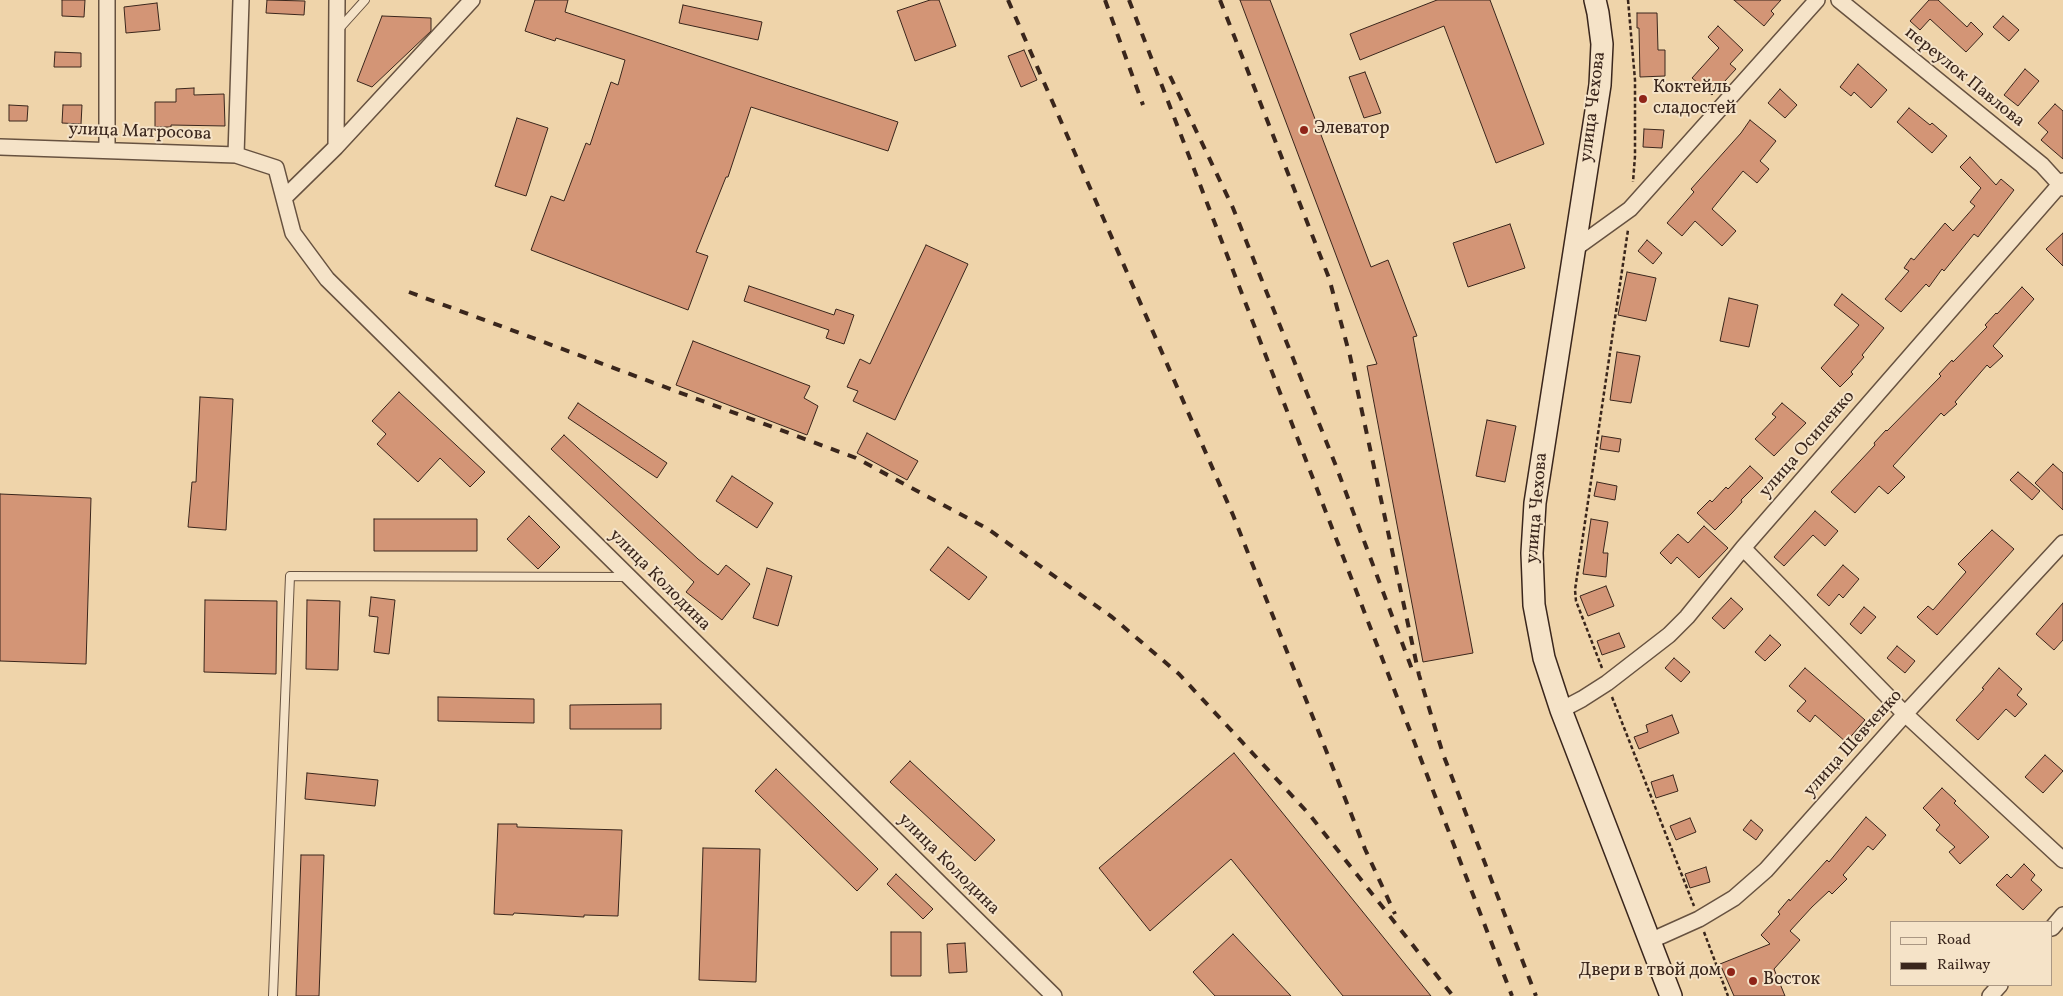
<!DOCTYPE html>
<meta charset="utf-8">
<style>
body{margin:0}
#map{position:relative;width:2063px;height:996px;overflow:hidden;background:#efd4aa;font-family:Vollkorn,serif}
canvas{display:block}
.legend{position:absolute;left:1890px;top:921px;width:162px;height:65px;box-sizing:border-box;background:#f5e3c8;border:1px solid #aa9783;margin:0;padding:6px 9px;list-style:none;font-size:15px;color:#3a261c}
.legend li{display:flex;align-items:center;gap:10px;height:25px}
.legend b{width:25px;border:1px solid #aa9783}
</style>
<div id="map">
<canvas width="2063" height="996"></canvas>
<ul class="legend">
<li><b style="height:6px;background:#f5e3c8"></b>Road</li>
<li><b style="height:6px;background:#3a261c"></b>Railway</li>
</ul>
</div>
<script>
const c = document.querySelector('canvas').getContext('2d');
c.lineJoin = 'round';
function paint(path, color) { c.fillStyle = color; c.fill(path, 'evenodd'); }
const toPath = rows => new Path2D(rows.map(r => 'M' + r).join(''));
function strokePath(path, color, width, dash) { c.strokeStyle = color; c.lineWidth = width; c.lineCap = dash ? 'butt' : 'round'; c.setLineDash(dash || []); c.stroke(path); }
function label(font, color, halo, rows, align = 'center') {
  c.font = font + ' Vollkorn,serif'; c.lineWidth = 4; c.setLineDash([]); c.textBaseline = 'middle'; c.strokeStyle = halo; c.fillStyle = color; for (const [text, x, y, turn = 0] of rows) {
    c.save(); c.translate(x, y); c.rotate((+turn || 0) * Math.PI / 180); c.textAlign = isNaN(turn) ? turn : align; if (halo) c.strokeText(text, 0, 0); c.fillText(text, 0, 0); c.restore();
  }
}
const building = toPath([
 [62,0,85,0,84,17,62,16,62,0],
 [267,0,305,1,304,15,266,13,267,0],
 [535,0,568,0,565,12,898,122,888,151,751,107,728,177,726,177,696,252,708,256,688,310,531,250,551,196,564,201,586,143,590,145,611,82,618,85,625,60,556,38,555,41,525,31,535,0],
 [930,0,939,0,956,46,915,61,897,11,930,0],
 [1240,0,1270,0,1371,267,1388,260,1417,336,1413,337,1473,653,1423,662,1367,366,1377,364,1240,0],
 [1437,0,1490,0,1544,144,1496,163,1444,26,1360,60,1350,34,1437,0],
 [1734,0,1781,0,1771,11,1774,14,1764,26,1734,0],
 [1929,0,1938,0,1967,27,1971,22,1983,34,1966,52,1930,19,1920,30,1910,21,1929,0],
 [157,3,160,30,126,33,124,7,157,3],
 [683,5,762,22,758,40,679,23,683,5],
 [1637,13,1657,13,1658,50,1665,50,1665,76,1640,77,1639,28,1637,28,1637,13],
 [382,16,431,18,431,31,372,87,357,81,382,16],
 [2003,16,2019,30,2009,41,1993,27,2003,16],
 [1718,26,1743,50,1730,64,1736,69,1712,95,1692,78,1719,48,1708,37,1718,26],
 [1024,50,1037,80,1021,87,1008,56,1024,50],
 [55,52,81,53,81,67,54,67,55,52],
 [1858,64,1887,90,1871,108,1854,92,1851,96,1840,87,1858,64],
 [2025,69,2039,81,2018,106,2004,95,2025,69],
 [1365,72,1381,113,1364,118,1349,77,1365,72],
 [194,88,194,95,224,94,225,126,171,125,171,127,155,127,155,102,176,102,176,89,194,88],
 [1780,89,1797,105,1785,118,1768,103,1780,89],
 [2055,104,2063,111,2063,159,2041,140,2048,132,2038,123,2055,104],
 [9,105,28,106,27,121,9,121,9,105],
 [63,105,82,105,81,124,62,123,63,105],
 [1909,108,1930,125,1932,123,1947,136,1932,153,1897,122,1909,108],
 [517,118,548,128,526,196,495,186,517,118],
 [1750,120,1776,141,1760,161,1769,169,1757,183,1743,171,1712,209,1736,231,1722,246,1695,221,1682,236,1667,223,1694,192,1691,189,1741,133,1750,120],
 [1644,129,1664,130,1662,148,1643,147,1644,129],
 [1970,157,1996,185,2001,179,2014,190,1978,237,1974,234,1944,271,1942,269,1929,287,1926,284,1901,312,1885,299,1909,271,1904,268,1911,258,1914,260,1945,223,1953,231,1975,206,1970,202,1981,188,1960,167,1970,157],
 [1510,224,1525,268,1468,287,1453,243,1510,224],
 [2063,233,2063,266,2046,249,2063,233],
 [1647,240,1662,253,1653,264,1638,251,1647,240],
 [926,245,968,264,895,420,853,401,858,391,847,387,860,359,870,364,926,245],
 [1627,272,1656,278,1646,321,1618,315,1627,272],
 [749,286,834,315,836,309,854,315,844,344,826,338,829,330,744,301,749,286],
 [2022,287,2034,299,1993,346,2003,356,1990,368,1987,365,1955,402,1957,404,1944,416,1941,413,1893,466,1905,477,1888,494,1879,486,1855,513,1831,492,1875,445,1874,443,1886,430,1887,431,1941,376,1939,374,1952,360,1953,362,1987,327,1985,325,1996,313,1997,314,2022,287],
 [1842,294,1884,328,1862,355,1864,357,1851,372,1853,374,1840,387,1821,368,1859,325,1834,305,1842,294],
 [1729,298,1758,305,1749,347,1720,341,1729,298],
 [693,341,810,386,804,398,818,406,807,435,676,385,693,341],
 [1617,352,1640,356,1631,403,1610,400,1617,352],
 [399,392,485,472,470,487,440,458,418,482,377,444,386,434,372,421,399,392],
 [200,397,233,399,226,530,188,527,192,482,196,482,200,397],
 [578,403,667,463,657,478,568,418,578,403],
 [1782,403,1806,423,1774,456,1755,439,1776,417,1772,414,1782,403],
 [1487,420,1516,426,1505,482,1476,476,1487,420],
 [867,433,918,461,907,480,857,453,867,433],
 [564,435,698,559,718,575,726,565,750,584,722,620,686,592,694,582,551,449,564,435],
 [1602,436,1621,439,1619,452,1600,449,1602,436],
 [2053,464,2063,473,2063,510,2035,483,2053,464],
 [1750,466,1763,478,1741,500,1742,502,1732,513,1715,530,1697,513,1710,500,1712,502,1726,487,1728,489,1750,466],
 [2018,472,2040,491,2032,500,2010,480,2018,472],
 [732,476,773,503,757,528,716,501,732,476],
 [1597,482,1617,486,1615,500,1594,496,1597,482],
 [0,494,91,498,86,664,0,661,0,494],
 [1815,511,1838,531,1825,546,1813,535,1784,566,1774,557,1815,511],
 [529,516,560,547,538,569,507,539,529,516],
 [374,519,477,519,477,551,374,551,374,519],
 [1591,519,1608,522,1603,553,1608,553,1606,577,1583,574,1591,519],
 [1704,526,1728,548,1699,578,1677,557,1671,564,1660,553,1678,534,1688,543,1704,526],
 [1992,530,2014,549,1937,635,1917,617,1928,606,1933,610,1966,572,1958,564,1992,530],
 [948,547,987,577,969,600,930,570,948,547],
 [1843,565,1859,579,1843,598,1839,594,1829,606,1817,595,1843,565],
 [767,568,792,576,778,626,753,618,767,568],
 [1606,586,1614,606,1588,616,1580,596,1606,586],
 [371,597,395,600,389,654,374,652,378,617,369,616,371,597],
 [1731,598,1743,609,1724,629,1712,618,1731,598],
 [205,600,277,601,276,674,204,672,205,600],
 [307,600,340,601,338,670,306,669,307,600],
 [2063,603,2063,640,2054,650,2036,634,2063,603],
 [1864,607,1876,617,1861,634,1850,624,1864,607],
 [1619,633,1625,647,1602,655,1597,641,1619,633],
 [1770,635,1781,645,1765,661,1755,652,1770,635],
 [1897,646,1915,661,1905,673,1887,658,1897,646],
 [1674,658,1690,672,1681,682,1665,668,1674,658],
 [1805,668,1865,720,1846,742,1815,715,1810,722,1797,711,1806,701,1789,686,1805,668],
 [1999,668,2022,689,2017,695,2027,704,2015,717,2006,709,1978,740,1956,720,1984,689,1982,688,1999,668],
 [438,697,534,699,534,723,438,721,438,697],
 [661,704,661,729,570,729,570,705,661,704],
 [1672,715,1679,733,1639,749,1634,737,1648,732,1646,725,1672,715],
 [1234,753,1431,996,1343,996,1231,859,1150,931,1099,868,1234,753],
 [2045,755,2063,771,2043,793,2025,777,2045,755],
 [910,761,995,840,975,861,890,782,910,761],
 [776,769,878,869,857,891,755,791,776,769],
 [307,773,378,780,375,806,305,799,307,773],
 [1673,775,1678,791,1656,798,1651,782,1673,775],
 [1942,788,1956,801,1954,803,1989,837,1960,864,1949,852,1955,847,1936,830,1940,825,1923,808,1942,788],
 [1866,817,1886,835,1873,850,1868,846,1843,875,1847,879,1832,894,1829,891,1812,907,1790,931,1800,940,1774,969,1785,996,1734,996,1720,964,1770,944,1761,935,1780,914,1778,912,1789,899,1790,901,1827,860,1829,862,1866,817],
 [1690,818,1696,832,1676,840,1670,826,1690,818],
 [1751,820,1763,830,1756,840,1743,830,1751,820],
 [498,824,517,824,517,827,622,830,618,916,584,915,584,917,514,913,513,915,494,914,498,824],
 [703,848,760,849,756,982,699,980,703,848],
 [301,855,324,855,319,996,296,996,301,855],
 [2024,864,2035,875,2031,880,2042,890,2023,910,1996,885,2007,874,2011,878,2024,864],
 [1706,867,1710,882,1690,888,1685,874,1706,867],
 [896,874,933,909,923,919,887,884,896,874],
 [891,932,921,932,921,976,891,976,891,932],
 [1233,934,1291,996,1215,996,1193,972,1233,934],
 [965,943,967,972,949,973,947,944,965,943]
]);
const path = toPath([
 [1628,0,1635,80,1635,156,1633,182],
 [1602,668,1576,601,1575,590,1628,230],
 [1612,697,1694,906],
 [1704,932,1728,996]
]);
const lane = toPath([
 [338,30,365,0],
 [273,996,290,576,626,577]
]);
const street = toPath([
 [1839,0,2042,165,2063,188],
 [0,147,236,155,276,168,293,233,327,279,1054,996],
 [336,147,472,0],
 [107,150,107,0],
 [236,155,241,0],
 [284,198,336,147,337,0],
 [1573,250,1630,209,1817,0],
 [1743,548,1905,714,2063,860],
 [1561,710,1582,699,1607,683,1669,635,1687,617,1743,548,2063,181],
 [2052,928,2063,915],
 [1650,941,1699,919,1734,898,1766,870,1905,714,2063,543],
 [1990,996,2000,985]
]);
const secondary = toPath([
 [1595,0,1598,13,1602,44,1600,85,1535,503,1532,553,1534,605,1544,658,1561,710,1671,996]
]);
const rail = toPath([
 [1008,0,1233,515,1365,849,1395,914],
 [1105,0,1143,105],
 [1129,0,1512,996],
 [1220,0,1329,278,1350,356,1419,675,1443,754,1536,996],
 [1170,76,1233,208,1336,466,1413,672],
 [409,292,856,458,988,529,1112,617,1179,674,1309,814,1453,996]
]);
const markers = [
 [1643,99,5,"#8f2418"],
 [1304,130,5,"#8f2418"],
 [1731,972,5,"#8f2418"],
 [1753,981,5,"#8f2418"]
];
const streetNames = [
 ["переулок Павлова",1964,78,39],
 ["улица Чехова",1594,107,-83],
 ["улица Матросова",140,133,2],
 ["улица Осипенко",1808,445,-49],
 ["улица Чехова",1538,508,-85],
 ["улица Колодина",659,581,45],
 ["улица Шевченко",1854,744,-48],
 ["улица Колодина",948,865,45]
];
const poiNames = [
 ["Коктейль",1653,89],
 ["сладостей",1653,110],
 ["Элеватор",1314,130],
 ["Двери в твой дом",1721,972,"right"],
 ["Восток",1763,981]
];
paint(building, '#d39576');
strokePath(building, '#3a261c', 1);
strokePath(lane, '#675240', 10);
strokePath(street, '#675240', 18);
strokePath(secondary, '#3a261c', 24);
strokePath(path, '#3a261c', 2.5, [4, 2.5]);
strokePath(lane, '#f5e3c8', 8);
strokePath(street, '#f5e3c8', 15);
strokePath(secondary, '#f5e3c8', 21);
strokePath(rail, '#3a261c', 4, [9, 9]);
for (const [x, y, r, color] of markers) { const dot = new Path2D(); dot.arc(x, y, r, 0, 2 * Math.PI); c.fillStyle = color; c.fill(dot); strokePath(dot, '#f5e3c8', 2); }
label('18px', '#3a261c', '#f5e3c8', streetNames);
label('18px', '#3a261c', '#f5e3c8', poiNames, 'left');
</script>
